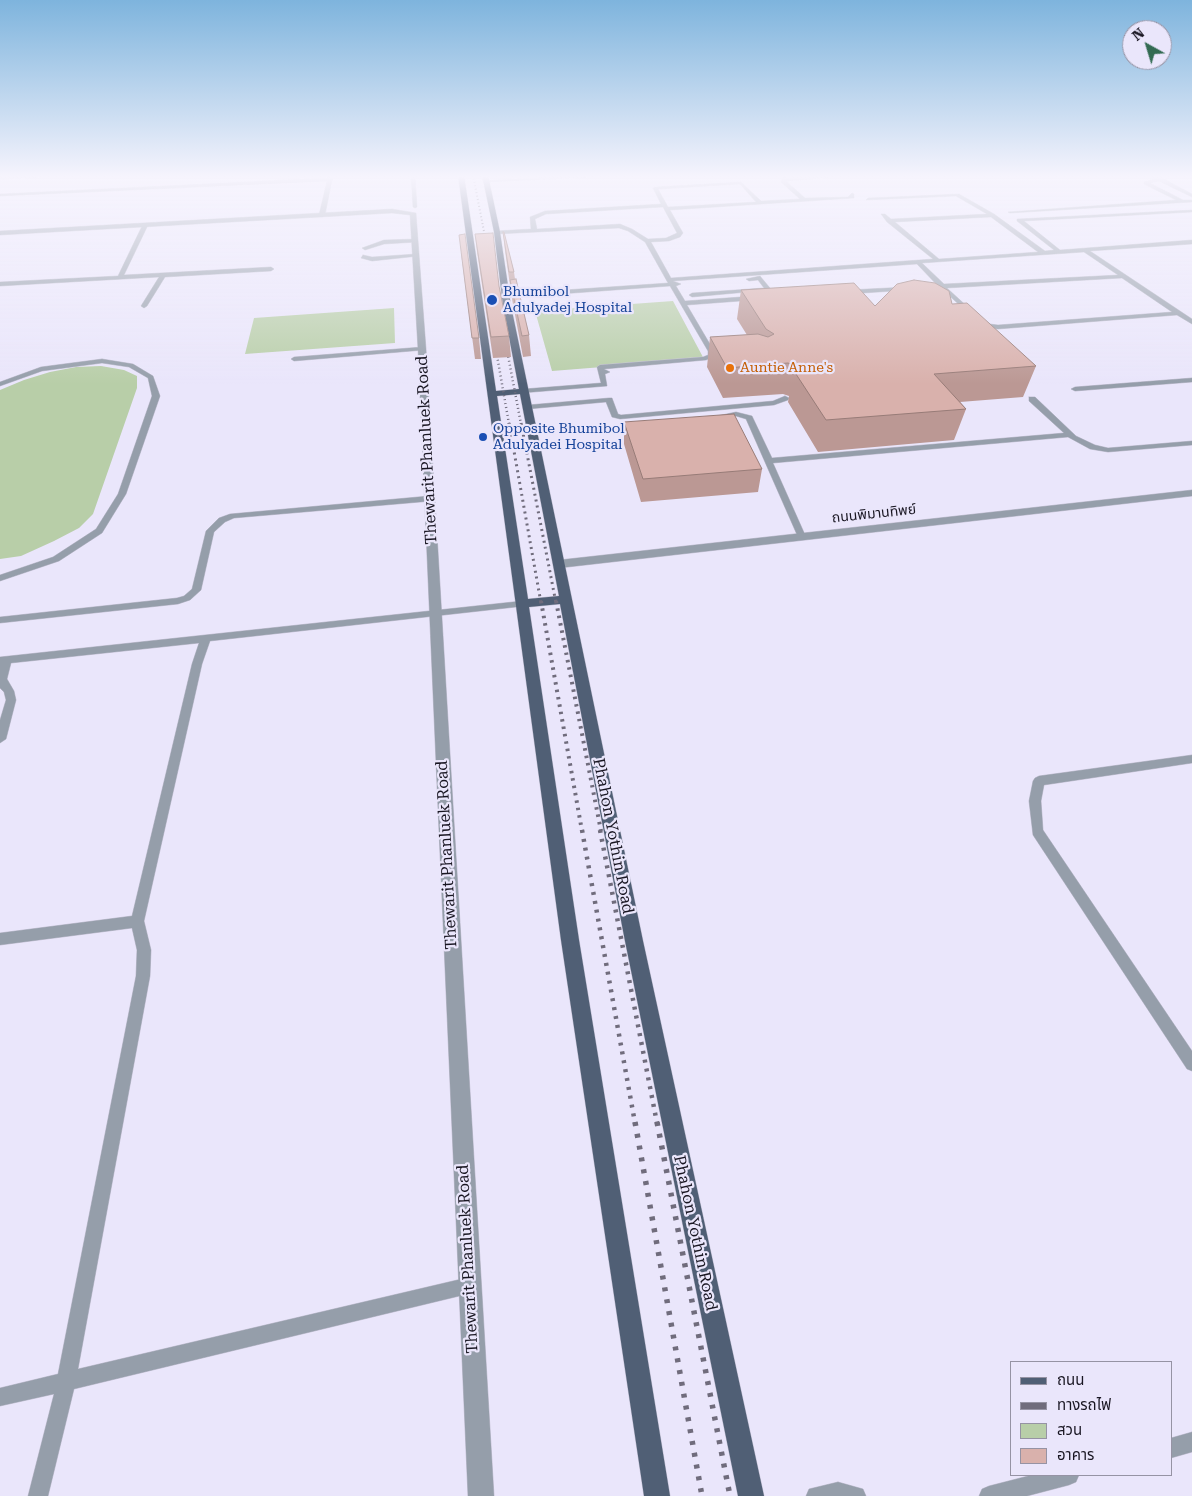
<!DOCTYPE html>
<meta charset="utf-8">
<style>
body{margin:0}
#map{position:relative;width:1192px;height:1496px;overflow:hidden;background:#eae6fb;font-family:"Roboto Serif","Noto Sans Thai",serif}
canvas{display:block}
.legend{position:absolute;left:1010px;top:1361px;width:162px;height:115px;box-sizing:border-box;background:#eae6fb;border:1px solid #9693a4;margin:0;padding:6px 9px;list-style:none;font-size:15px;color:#191622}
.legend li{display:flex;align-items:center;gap:10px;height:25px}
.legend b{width:25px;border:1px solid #9693a4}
.north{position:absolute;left:1122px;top:20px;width:50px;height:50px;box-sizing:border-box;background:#eae6fb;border:1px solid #9693a4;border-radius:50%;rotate:321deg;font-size:14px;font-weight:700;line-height:20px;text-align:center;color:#191622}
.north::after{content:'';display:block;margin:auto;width:18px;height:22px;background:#326a52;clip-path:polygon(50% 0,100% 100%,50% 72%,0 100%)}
</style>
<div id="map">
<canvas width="1192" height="1496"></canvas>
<ul class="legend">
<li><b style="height:6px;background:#505f75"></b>ถนน</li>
<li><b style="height:6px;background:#706c7c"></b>ทางรถไฟ</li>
<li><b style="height:14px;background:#b8cea8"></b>สวน</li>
<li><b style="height:14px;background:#d9b1ac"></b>อาคาร</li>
</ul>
<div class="north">N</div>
</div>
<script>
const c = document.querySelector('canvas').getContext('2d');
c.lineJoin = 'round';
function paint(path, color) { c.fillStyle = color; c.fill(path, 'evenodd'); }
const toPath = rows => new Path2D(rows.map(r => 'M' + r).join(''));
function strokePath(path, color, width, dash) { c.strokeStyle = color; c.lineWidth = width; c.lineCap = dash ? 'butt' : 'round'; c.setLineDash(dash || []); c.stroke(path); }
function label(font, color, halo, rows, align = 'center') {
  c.font = font + ' "Roboto Serif","Noto Sans Thai",serif'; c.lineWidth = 4.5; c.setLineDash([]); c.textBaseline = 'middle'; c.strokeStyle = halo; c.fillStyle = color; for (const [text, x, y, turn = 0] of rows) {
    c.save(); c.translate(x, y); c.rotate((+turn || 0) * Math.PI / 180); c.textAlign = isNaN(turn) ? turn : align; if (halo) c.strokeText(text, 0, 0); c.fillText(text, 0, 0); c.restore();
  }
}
const green = toPath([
 [673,301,704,359,552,371,535,311],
 [394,308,395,343,245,354,254,318],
 [101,366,124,370,137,376,137,388,93,514,79,528,54,541,21,556,0,559,0,390,24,380,50,372,76,367]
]);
const lane = toPath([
 [37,175,72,175,0,179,0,177,37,175],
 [329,175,333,175,325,215,322,217,319,215,327,181,0,196,0,194,328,178,329,175],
 [411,175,415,175,417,207,415,208,413,207,411,175],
 [592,175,626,175,486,182,484,181,592,175],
 [826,175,850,175,786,181,805,198,848,197,852,193,854,194,854,198,670,210,683,233,680,237,669,241,651,242,671,278,933,259,887,222,881,214,885,214,891,219,987,214,956,196,866,200,868,198,959,194,994,214,1045,251,1054,250,1017,221,1017,219,1192,210,1192,212,1024,221,1060,250,1192,240,1192,244,1090,251,1192,319,1192,324,1177,315,998,329,988,328,979,323,941,288,923,288,923,286,937,285,917,264,673,281,681,284,676,286,685,301,754,296,757,298,754,300,687,305,714,351,713,357,706,360,604,369,610,372,605,374,607,386,521,393,521,389,524,389,601,383,597,367,600,365,703,357,708,355,708,351,670,286,505,298,502,296,505,294,668,283,645,242,628,231,619,228,497,234,495,231,531,229,530,217,545,211,661,204,653,188,655,187,741,182,761,201,800,199,781,182,783,178,826,175],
 [740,184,756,202,668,207,658,189,740,184],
 [663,207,677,233,666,238,648,239,632,229,620,224,537,229,535,219,546,214,663,207],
 [991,217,1038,252,939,259,895,222,991,217],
 [1084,252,1118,275,944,284,922,263,1084,252],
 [1122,278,1172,312,998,325,990,324,983,321,947,288,1122,278],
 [1151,175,1162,178,1192,194,1192,197,1159,181,1150,183,1183,200,1192,200,1192,202,1010,213,1008,212,1176,200,1144,184,1144,182,1155,179,1151,175],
 [143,224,148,225,124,275,271,267,274,269,271,271,165,277,147,306,144,308,141,306,159,277,0,286,0,282,118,276,143,224],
 [416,239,418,242,384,244,365,250,362,248,384,240,416,239],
 [363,255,372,257,416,254,419,256,372,261,361,258,363,255],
 [760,276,770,288,770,290,692,297,689,295,692,293,764,288,758,280,749,281,746,279,760,276],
 [907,287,909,288,909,290,848,294,845,292,848,290,907,287],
 [422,347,425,349,424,350,294,361,291,359,294,357,422,347],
 [102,359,133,364,153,376,160,396,126,494,102,533,59,561,0,581,0,575,53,557,96,529,118,494,152,396,148,378,129,367,102,363,42,371,0,386,0,382,41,367,102,359],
 [1192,378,1192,382,1075,391,1071,389,1075,387,1192,378],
 [785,396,789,398,788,400,774,405,620,419,612,417,606,402,528,409,524,407,528,405,609,398,612,398,618,414,621,415,773,401,785,396],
 [1029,397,1035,397,1076,436,1095,445,1108,448,1192,441,1192,445,1108,452,1090,449,1068,437,773,463,806,537,802,540,798,537,746,419,736,416,721,418,717,416,736,412,752,416,772,458,1064,433,1029,401,1029,397],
 [429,496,433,499,432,501,234,518,225,522,214,532,201,590,190,600,178,604,0,623,0,617,177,598,184,596,192,589,206,531,219,518,230,514,429,496],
 [522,601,525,602,525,606,210,641,202,664,144,921,151,950,150,976,78,1369,470,1277,476,1280,479,1286,476,1292,74,1389,48,1496,28,1496,54,1394,0,1406,0,1388,58,1374,136,976,137,950,132,928,0,945,0,933,132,916,192,664,199,643,11,663,7,679,14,691,16,700,6,739,0,743,0,720,6,700,4,692,0,688,0,657,522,601],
 [1192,755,1192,763,1044,785,1041,801,1043,830,1192,1051,1192,1071,1187,1069,1033,835,1029,801,1033,781,1035,778,1039,776,1192,755],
 [1192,1432,1192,1452,1171,1458,1171,1438,1192,1432],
 [1032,1475,1079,1475,1076,1482,1069,1485,1027,1496,979,1496,982,1489,989,1486,1032,1475],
 [838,1482,863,1489,866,1496,806,1496,809,1489,838,1482]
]);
const street = toPath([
 [392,209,416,213,426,349,494,1496,468,1496,418,349,410,215,392,213,0,235,0,231,392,209],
 [1192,490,1192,496,559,568,553,564,559,560,1192,490]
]);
const primary = toPath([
 [458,175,464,175,496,391,519,389,503,306,494,232,482,175,488,175,500,232,511,306,643,941,764,1496,738,1496,625,941,560,604,529,607,579,940,670,1496,644,1496,561,940,458,175],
 [520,394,559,596,528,599,497,396,520,394]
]);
const railFar5 = toPath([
 [473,175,487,247]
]);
const railFar4 = toPath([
 [495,344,509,424],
 [506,345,521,424]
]);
const railFar3 = toPath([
 [509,423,541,603],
 [521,423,556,603]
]);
const railFar2 = toPath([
 [541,601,582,831],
 [556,601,601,831]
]);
const railFar1 = toPath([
 [582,830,635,1123],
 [600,830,657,1123]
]);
const rail = toPath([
 [635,1122,702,1496],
 [657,1122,730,1496]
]);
const wall = toPath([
 [503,232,514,272,515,279,529,335,531,356,523,357,512,299,505,251],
 [475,234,499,286,509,336,511,357,493,358,477,252],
 [461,253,479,338,481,359,475,359],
 [741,290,875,306,952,304,1036,366,1023,397,960,402,966,409,954,440,818,452,788,402,789,396,783,394,723,398,707,367,710,337,747,335,737,319],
 [624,422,762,469,758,492,641,502,624,444]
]);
const building = toPath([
 [503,232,504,232,514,272,509,272,503,232],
 [493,233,499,286,509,336,491,337,475,234,493,233],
 [465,234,479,338,472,338,459,235,465,234],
 [516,279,529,335,522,336,510,280,516,279],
 [914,280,935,283,949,291,952,304,967,303,1036,366,934,374,966,409,826,420,794,371,796,368,796,366,788,363,727,368,710,337,758,334,768,337,774,334,766,329,741,290,854,283,875,306,897,284,914,280],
 [734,414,762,469,643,479,624,422,734,414]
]);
const markers = [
 [492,300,6,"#1a4fb4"],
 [730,368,5,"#e8710a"],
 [483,437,5,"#1a4fb4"]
];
const farTransitnames = [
 ["Bhumibol",503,292],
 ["Adulyadej Hospital",503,308],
 ["Opposite Bhumibol",493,429],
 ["Adulyadei Hospital",493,445]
];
const farFoodnames = [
 ["Auntie Anne's",740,368]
];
const farStreetnames = [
 ["ถนนพิมานทิพย์",874,514,-6]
];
const streetNames = [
 ["Thewarit Phanluek Road",427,450,-93],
 ["Phahon Yothin Road",613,836,79],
 ["Thewarit Phanluek Road",447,855,-93],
 ["Phahon Yothin Road",695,1233,78],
 ["Thewarit Phanluek Road",468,1259,-93]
];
paint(green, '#b8cea8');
strokePath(lane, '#c4c1d4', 1);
strokePath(street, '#c4c1d4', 1);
strokePath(primary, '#c4c1d4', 1);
paint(lane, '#959eaa');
paint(street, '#959eaa');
paint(primary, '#505f75');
strokePath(railFar5, '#706c7c', 2, [1, 2.5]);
strokePath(railFar4, '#706c7c', 2.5, [1, 3]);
strokePath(railFar3, '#706c7c', 3, [2, 4]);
strokePath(railFar2, '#706c7c', 4, [2.5, 5]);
strokePath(railFar1, '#706c7c', 4.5, [3, 6]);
strokePath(rail, '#706c7c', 5.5, [4, 8]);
paint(wall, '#bb9894');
paint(building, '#d9b1ac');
strokePath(building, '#987c78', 1);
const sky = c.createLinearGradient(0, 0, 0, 384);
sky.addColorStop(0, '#7eb4dd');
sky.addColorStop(0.46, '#f6f4fd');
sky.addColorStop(1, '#f6f4fd00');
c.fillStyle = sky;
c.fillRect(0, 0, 1192, 384);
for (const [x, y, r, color] of markers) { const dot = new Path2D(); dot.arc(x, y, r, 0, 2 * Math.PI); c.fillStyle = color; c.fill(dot); strokePath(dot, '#eae6fb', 2); }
label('14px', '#164399', '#eae6fb', farTransitnames, 'left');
label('14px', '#c56008', '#eae6fb', farFoodnames, 'left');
label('14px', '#191622', '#eae6fb', farStreetnames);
label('16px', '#191622', '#eae6fb', streetNames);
</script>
